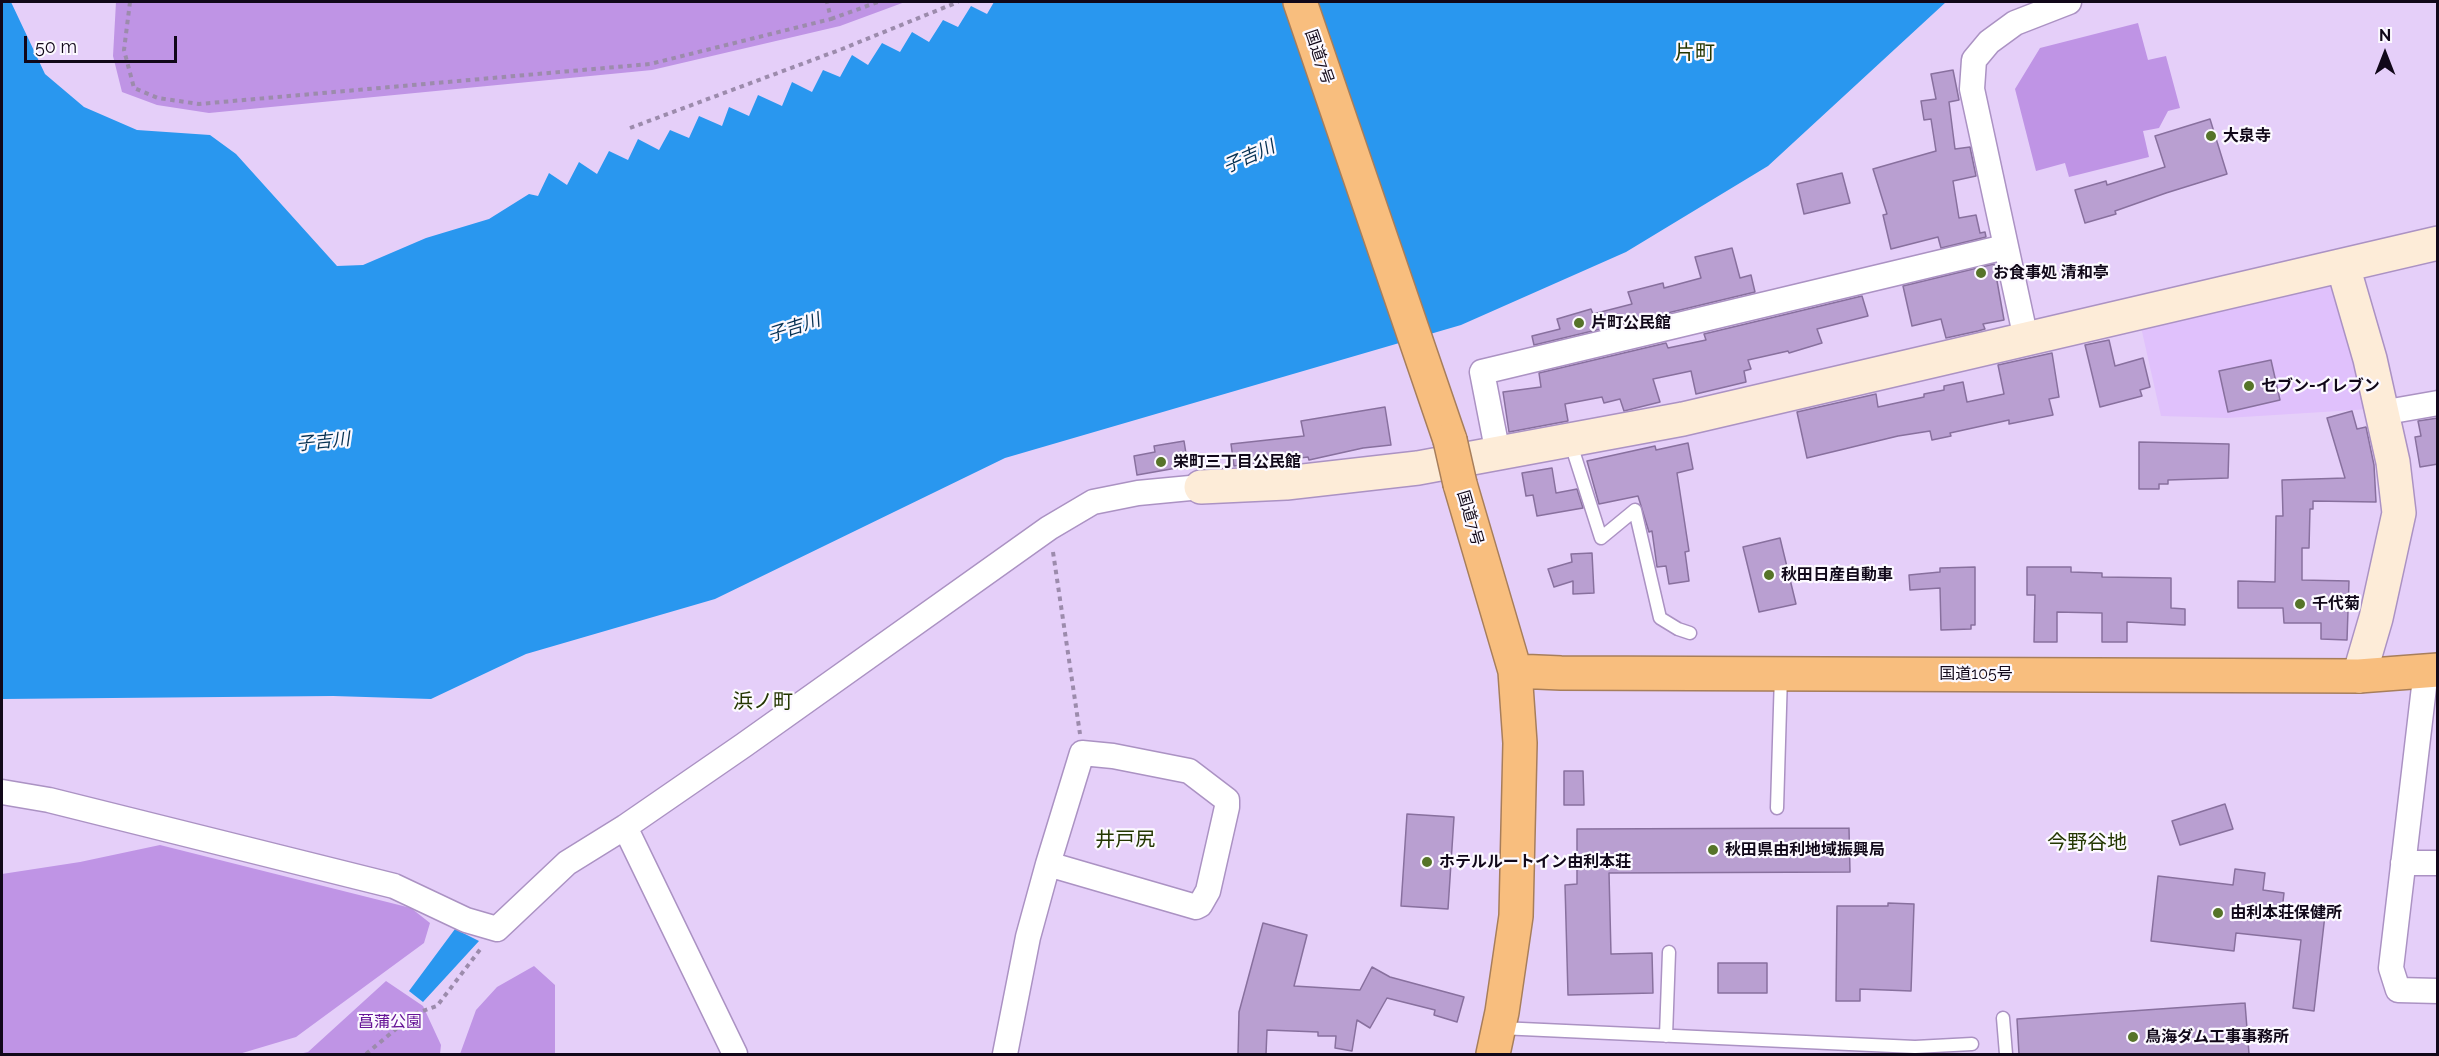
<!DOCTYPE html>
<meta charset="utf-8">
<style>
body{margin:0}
#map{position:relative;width:2439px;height:1056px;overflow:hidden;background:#e5cff9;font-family:Raleway,sans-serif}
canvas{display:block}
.frame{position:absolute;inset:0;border:3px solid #110819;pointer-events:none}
.north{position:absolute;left:2355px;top:24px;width:60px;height:60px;-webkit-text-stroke:4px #fcf9ff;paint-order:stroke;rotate:0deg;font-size:16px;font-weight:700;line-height:24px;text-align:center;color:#110819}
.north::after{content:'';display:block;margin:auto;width:21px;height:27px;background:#110819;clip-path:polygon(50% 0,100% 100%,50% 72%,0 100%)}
.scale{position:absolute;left:24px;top:36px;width:153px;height:27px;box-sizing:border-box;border:3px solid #110819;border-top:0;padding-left:8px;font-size:18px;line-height:21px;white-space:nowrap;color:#110819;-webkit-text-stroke:4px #fcf9ff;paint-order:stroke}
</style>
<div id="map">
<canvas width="2439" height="1056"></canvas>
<div class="frame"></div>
<div class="north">N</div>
<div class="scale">50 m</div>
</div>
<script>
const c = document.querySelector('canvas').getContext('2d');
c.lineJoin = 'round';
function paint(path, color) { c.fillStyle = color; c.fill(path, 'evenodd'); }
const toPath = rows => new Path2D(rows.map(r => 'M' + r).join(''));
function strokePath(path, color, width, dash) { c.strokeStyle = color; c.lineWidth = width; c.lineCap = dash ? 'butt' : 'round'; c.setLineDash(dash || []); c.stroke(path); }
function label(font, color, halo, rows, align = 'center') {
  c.font = font + ' Raleway,"Noto Sans JP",sans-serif'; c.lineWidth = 4.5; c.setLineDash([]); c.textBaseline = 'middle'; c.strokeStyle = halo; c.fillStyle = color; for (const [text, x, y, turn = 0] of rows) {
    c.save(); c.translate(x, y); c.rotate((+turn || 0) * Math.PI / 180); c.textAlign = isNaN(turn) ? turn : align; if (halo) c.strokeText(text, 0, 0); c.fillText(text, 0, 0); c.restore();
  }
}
const built = toPath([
 [2337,280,2371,409,2227,418,2161,416,2141,327]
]);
const green = toPath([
 [116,2,905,2,840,26,652,70,209,113,157,105,122,92,113,56],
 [2138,23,2148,60,2166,56,2180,108,2168,111,2159,128,2143,131,2149,157,2069,177,2065,163,2036,171,2015,89,2040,48],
 [160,845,411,908,430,923,424,943,296,1037,239,1054,2,1054,2,874,80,862],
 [534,966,555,985,555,1054,460,1054,476,1010,497,987],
 [386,981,423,1006,441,1045,440,1054,299,1054,308,1052]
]);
const water = toPath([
 [2,2,11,2,45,74,84,107,137,130,210,135,236,154,337,266,363,265,426,238,489,219,529,194,538,196,549,173,567,185,579,162,597,174,609,151,628,160,638,139,659,150,670,130,689,138,699,116,722,126,729,107,749,116,758,95,782,106,792,82,812,92,823,70,840,77,852,55,868,65,882,43,900,52,912,32,929,42,943,20,958,27,971,6,987,14,994,2,1946,2,1768,166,1626,252,1461,325,1005,458,715,599,526,654,431,699,333,696,2,699],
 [455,929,479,941,423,1002,409,991]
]);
const building = toPath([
 [1953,70,1959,100,1949,102,1955,149,1970,147,1976,176,1953,181,1959,218,1976,215,1980,233,1985,232,1986,237,1941,248,1938,237,1891,249,1883,215,1887,214,1873,169,1936,151,1931,119,1924,120,1921,101,1936,99,1931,74,1953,70],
 [2210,119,2227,174,2166,193,2115,211,2116,214,2085,223,2075,190,2106,181,2107,185,2165,167,2155,136,2210,119],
 [1842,173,1850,203,1804,214,1797,184,1842,173],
 [1732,248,1740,278,1751,275,1755,292,1534,345,1532,336,1560,329,1557,319,1591,309,1593,314,1632,304,1628,292,1663,283,1664,288,1701,278,1695,257,1732,248],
 [1994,264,2004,320,1983,324,1985,329,1978,331,1946,338,1941,319,1912,326,1903,286,1994,264],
 [1862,296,1868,316,1817,329,1822,343,1789,353,1788,351,1748,360,1751,369,1744,371,1746,382,1696,394,1691,371,1653,379,1660,402,1624,411,1620,399,1604,403,1602,397,1565,404,1568,421,1509,432,1503,392,1541,387,1539,373,1666,343,1668,348,1706,340,1704,334,1862,296],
 [2109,340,2115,366,2143,358,2150,387,2140,390,2142,396,2100,407,2085,345,2109,340],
 [2052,353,2059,397,2049,399,2053,415,2009,424,2009,420,1950,433,1951,436,1932,440,1930,431,1898,436,1807,458,1797,412,1876,394,1878,407,1924,397,1924,394,1944,390,1944,386,1963,382,1967,402,2004,394,1998,365,2052,353],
 [2271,360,2280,400,2228,412,2219,371,2271,360],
 [1385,407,1391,445,1363,448,1309,460,1308,457,1234,466,1231,444,1304,436,1301,421,1385,407],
 [2352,411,2357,429,2366,427,2374,465,2376,502,2313,501,2313,509,2310,509,2309,548,2302,548,2302,580,2349,581,2347,640,2321,639,2321,623,2284,623,2283,608,2238,608,2238,581,2275,582,2276,516,2283,516,2282,480,2345,478,2327,418,2352,411],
 [2438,418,2438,464,2420,467,2415,437,2421,436,2418,421,2438,418],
 [1184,441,1188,466,1137,475,1134,456,1155,452,1154,446,1184,441],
 [2139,442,2229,444,2228,478,2168,480,2168,484,2159,484,2159,489,2139,489,2139,442],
 [1688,443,1693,469,1677,473,1689,551,1685,552,1689,581,1669,584,1666,566,1657,567,1652,531,1649,532,1638,496,1599,504,1587,461,1655,446,1656,450,1688,443],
 [1552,468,1556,493,1577,489,1583,508,1537,516,1533,495,1526,496,1522,473,1552,468],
 [1780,538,1796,604,1759,612,1743,547,1780,538],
 [1592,553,1594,593,1573,594,1573,581,1554,587,1548,569,1572,562,1571,554,1592,553],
 [1975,567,1975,625,1971,625,1971,629,1941,630,1940,588,1910,590,1909,575,1940,572,1940,568,1975,567],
 [2027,567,2071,567,2071,572,2102,573,2102,577,2171,578,2171,608,2185,609,2185,625,2127,622,2127,642,2102,642,2102,613,2057,612,2057,642,2034,642,2035,595,2027,595,2027,567],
 [1564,771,1583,771,1584,805,1564,805,1564,771],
 [2225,804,2233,829,2180,845,2172,821,2225,804],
 [1407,814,1454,817,1448,909,1401,906,1407,814],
 [1849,828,1850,872,1609,873,1611,954,1652,953,1653,993,1568,995,1565,885,1577,884,1577,829,1849,828],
 [2235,869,2265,873,2263,890,2284,893,2282,910,2325,915,2314,1011,2293,1008,2301,940,2236,933,2234,951,2151,941,2158,876,2233,885,2235,869],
 [1888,903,1914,904,1911,991,1860,989,1860,1001,1836,1001,1837,906,1888,906,1888,903],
 [1263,923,1307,935,1294,986,1360,990,1372,967,1390,977,1464,997,1457,1022,1434,1015,1435,1010,1387,998,1370,1028,1357,1020,1352,1051,1335,1048,1336,1036,1318,1036,1318,1032,1267,1030,1266,1054,1238,1054,1239,1012,1263,923],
 [1718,963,1767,963,1767,993,1718,993,1718,963],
 [2245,1003,2249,1054,2019,1054,2017,1019,2245,1003]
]);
const path = toPath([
 [130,2,124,50,134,88,158,98,199,104,650,64,831,19,827,2],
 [831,19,878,2],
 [630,128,842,49,958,2],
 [1053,552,1080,734],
 [366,1054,414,1014,437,1006,482,947]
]);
const lane = toPath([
 [1570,441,1601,538,1635,510,1660,618,1678,629,1690,633],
 [1777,808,1781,675],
 [2003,1018,2006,1054],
 [1500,1028,1915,1047,1972,1044],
 [1666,1036,1669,952]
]);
const street = toPath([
 [2026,339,1972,89,1974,60,1989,42,2015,23,2069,2],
 [2381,413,2438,403],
 [1498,454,1482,372,2005,247],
 [2426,670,2391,968,2398,990,2438,991],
 [2,792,49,800,394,886,466,920,497,929,567,863,625,827,744,745,1049,528,1093,502,1138,493,1201,487],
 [625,827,735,1054],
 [2403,863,2438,863],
 [1005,1054,1028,937,1048,864,1082,753,1113,756,1189,771,1227,800,1227,807,1208,891,1200,905,1196,907,1048,864]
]);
const secondary = toPath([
 [2343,266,2370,359,2393,462,2399,513,2376,618,2359,676],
 [1201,487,1286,483,1418,468,1683,419,2438,243]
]);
const highway = toPath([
 [1300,2,1450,440],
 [1460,484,1515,671,1520,743,1516,916,1502,1012,1493,1054],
 [1515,671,1561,673,2359,676,2438,670]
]);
const highwayBridge = toPath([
 [1450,440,1460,484]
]);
const markers = [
 [2211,136,6,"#567429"],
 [1981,273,6,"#567429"],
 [1579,323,6,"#567429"],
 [2249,386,6,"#567429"],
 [1161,462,6,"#567429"],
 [1769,575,6,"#567429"],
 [2300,604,6,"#567429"],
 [1713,850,6,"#567429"],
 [1427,862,6,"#567429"],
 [2218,913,6,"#567429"],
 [2133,1037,6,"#567429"]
];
const streetNames = [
 ["国道7号",1319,57,71],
 ["国道7号",1470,518,74],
 ["国道105号",1976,674]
];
const poiNames = [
 ["大泉寺",2223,136],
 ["お食事処 清和亭",1993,273],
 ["片町公民館",1591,323],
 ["セブン-イレブン",2261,386],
 ["栄町三丁目公民館",1173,462],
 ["秋田日産自動車",1781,575],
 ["千代菊",2312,604],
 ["秋田県由利地域振興局",1725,850],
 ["ホテルルートイン由利本荘",1439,862],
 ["由利本荘保健所",2230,913],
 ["鳥海ダム工事事務所",2145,1037]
];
const parkNames = [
 ["菖蒲公園",390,1022]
];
const waterNames = [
 ["子吉川",1249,157,-24],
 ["子吉川",794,328,-18],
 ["子吉川",323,442,-6]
];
const quarterNames = [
 ["片町",1695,53],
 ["浜ノ町",763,702],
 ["井戸尻",1125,840],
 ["今野谷地",2087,843]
];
paint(built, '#e0c1fc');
paint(green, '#bf94e5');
paint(water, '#2997ef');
paint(building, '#b99fd1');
strokePath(building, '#88709e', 1.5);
strokePath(lane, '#ab92c3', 15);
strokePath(street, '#ab92c3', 27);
strokePath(secondary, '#ab92c3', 36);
strokePath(highway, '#a77e5b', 36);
strokePath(path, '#9c8bac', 4, [4.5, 4.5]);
strokePath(lane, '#fff', 12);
strokePath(street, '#fff', 24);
strokePath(secondary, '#fdecd8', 33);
strokePath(highway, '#f8be7e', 33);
strokePath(highwayBridge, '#a77e5b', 36, []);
strokePath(highwayBridge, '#f8be7e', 33);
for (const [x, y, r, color] of markers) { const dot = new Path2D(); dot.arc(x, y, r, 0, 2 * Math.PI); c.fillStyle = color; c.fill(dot); strokePath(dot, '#fcf9ff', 2); }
label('16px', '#110819', '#fcf9ff', streetNames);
label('bold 16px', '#110819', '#fcf9ff', poiNames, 'left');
label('16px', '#671597', '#fcf9ff', parkNames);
label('italic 18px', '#063153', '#fcf9ff', waterNames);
label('20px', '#233600', '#fcf9ff', quarterNames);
</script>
